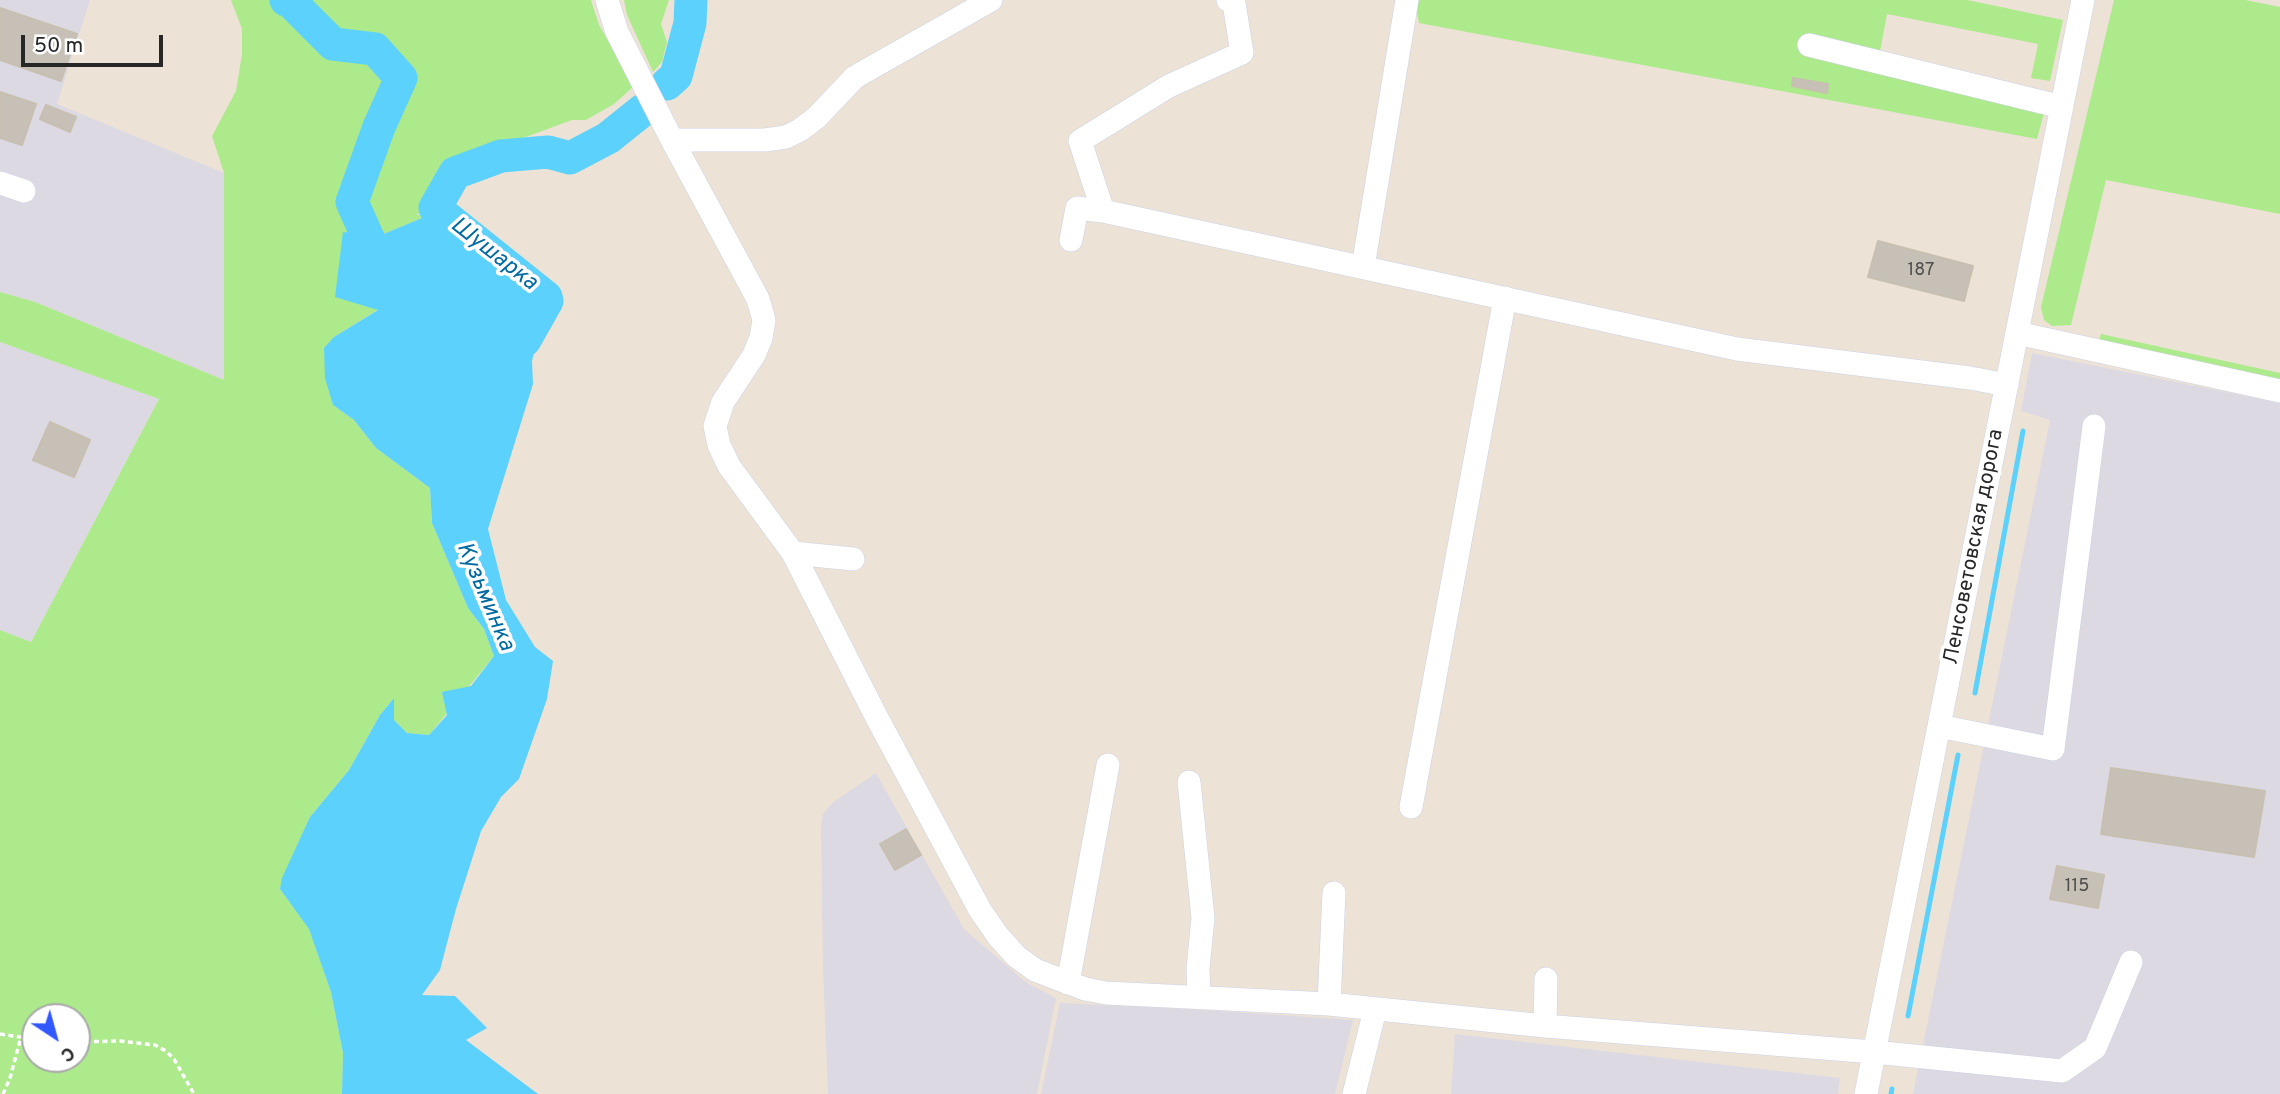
<!DOCTYPE html>
<meta charset="utf-8">
<style>
body{margin:0}
#map{position:relative;width:2280px;height:1094px;overflow:hidden;background:#ece3d6;font-family:Overpass,sans-serif}
canvas{display:block}
.north{position:absolute;left:21px;top:1003px;width:70px;height:70px;box-sizing:border-box;background:#fff;border:2px solid #a9a9a9;border-radius:50%;rotate:144deg;font-size:19px;font-weight:700;line-height:28px;text-align:center;color:#272727}
.north::after{content:'';display:block;margin:auto;width:24px;height:32px;background:#3157ff;clip-path:polygon(50% 0,100% 100%,50% 72%,0 100%)}
.scale{position:absolute;left:21px;top:35px;width:142px;height:32px;box-sizing:border-box;border:4px solid #272727;border-top:0;padding-left:9px;font-size:21px;line-height:24px;white-space:nowrap;color:#272727;-webkit-text-stroke:5px #fff;paint-order:stroke}
</style>
<div id="map">
<canvas width="2280" height="1094"></canvas>
<div class="north">С</div>
<div class="scale">50 m</div>
</div>
<script>
const c = document.querySelector('canvas').getContext('2d');
c.lineJoin = 'round';
function paint(path, color) { c.fillStyle = color; c.fill(path, 'evenodd'); }
const toPath = rows => new Path2D(rows.map(r => 'M' + r).join(''));
function strokePath(path, color, width, dash) { c.strokeStyle = color; c.lineWidth = width; c.lineCap = dash ? 'butt' : 'round'; c.setLineDash(dash || []); c.stroke(path); }
function label(font, color, halo, rows, align = 'center') {
  c.font = font + ' Overpass,sans-serif'; c.lineWidth = 7; c.setLineDash([]); c.textBaseline = 'middle'; c.strokeStyle = halo; c.fillStyle = color; for (const [text, x, y, turn = 0] of rows) {
    c.save(); c.translate(x, y); c.rotate((+turn || 0) * Math.PI / 180); c.textAlign = isNaN(turn) ? turn : align; if (halo) c.strokeText(text, 0, 0); c.fillText(text, 0, 0); c.restore();
  }
}
const industrial = toPath([
 [0,0,90,0,57,104,224,173,224,380,35,302,0,292],
 [0,342,159,399,31,642,0,630],
 [2032,353,2280,403,2280,1094,1913,1094,2050,420,2021,411],
 [876,773,964,929,1027,983,1056,998,1037,1094,828,1094,823,969,821,828,823,814,832,803],
 [1060,1003,1203,1010,1353,1020,1335,1094,1041,1094],
 [1455,1034,1840,1078,1838,1094,1451,1094]
]);
const green = toPath([
 [231,0,591,0,599,25,634,86,614,104,586,120,572,120,512,142,523,164,491,167,478,160,471,173,459,176,453,185,427,209,416,215,434,213,381,235,344,232,379,309,334,337,333,405,354,420,376,448,430,488,432,523,468,608,484,629,494,656,429,735,407,733,394,720,393,699,380,715,349,770,310,817,280,889,309,928,331,992,343,1053,342,1094,0,1094,0,630,31,642,159,399,0,342,0,292,35,302,224,380,224,173,212,136,236,91,242,54,242,29],
 [35,1017,77,1017,77,1059,35,1059],
 [624,0,669,0,661,24,667,42,662,62,653,72,627,15],
 [1415,0,1967,0,2063,20,2050,81,2031,78,2038,44,1887,14,1876,73,2045,109,2037,139,1419,23],
 [2114,0,2245,0,2280,7,2280,214,2106,180,2071,325,2052,326,2044,320,2041,307],
 [2101,334,2280,373,2280,380,2099,340]
]);
const water = toPath([
 [434,213,547,301,532,361,533,384,488,529,506,600,535,647,553,661,547,699,519,779,501,797,481,831,456,909,440,970,422,995,455,996,487,1028,466,1040,538,1094,342,1094,343,1053,331,992,309,929,280,889,282,878,310,817,349,770,380,715,394,698,394,720,407,733,429,735,447,715,442,692,471,686,494,656,484,629,468,608,432,523,430,488,376,448,354,420,333,405,325,378,324,348,334,337,378,310,335,297,343,232,381,235]
]);
const stream = toPath([
 [1975,693,2023,431],
 [1908,1016,1958,755],
 [1891,1094,1892,1089]
]);
const river = toPath([
 [286,0,290,1,333,44,375,49,401,78,379,127,352,202,384,274],
 [667,84,676,76,690,23,691,0],
 [525,340,547,301,546,297,435,208,455,173,501,156,548,152,570,158,608,138,643,110]
]);
const building = toPath([
 [0,8,77,34,61,81,0,60,0,8],
 [1793,78,1828,84,1827,93,1792,86,1793,78],
 [0,92,36,104,22,145,0,138,0,92],
 [46,105,76,117,70,132,40,119,46,105],
 [1878,241,1973,266,1964,301,1868,277,1878,241],
 [50,422,90,440,74,477,33,460,50,422],
 [2111,768,2265,791,2254,857,2101,834,2111,768],
 [906,829,921,855,895,870,880,844,906,829],
 [2057,866,2104,875,2098,908,2050,899,2057,866]
]);
const path = toPath([
 [0,1034,35,1039],
 [77,1042,120,1041,155,1045,166,1051,174,1059,194,1094],
 [3,1094,10,1078,21,1037]
]);
const minor = toPath([
 [607,0,617,32,672,140,758,299,764,320,761,338,754,355,723,402,715,426,719,445,729,466,793,553,876,716,980,910,998,936,1016,956,1035,970,1085,989,1106,993,1329,1004,1545,1026,1874,1052,2062,1071,2095,1048,2131,962],
 [1228,0,1234,3,1242,53,1169,86,1080,141,1103,211,1737,349,1970,378,2007,385],
 [1809,45,2062,107],
 [672,140,765,140,786,137,800,130,816,118,855,77,991,0],
 [0,183,24,191],
 [1071,240,1077,208,1103,211],
 [1363,267,1407,0],
 [2017,333,2280,391],
 [793,553,853,559],
 [1939,726,2053,749,2094,426],
 [1189,782,1203,918,1198,968,1199,997],
 [1411,807,1505,298],
 [1068,983,1108,765],
 [1329,1004,1334,893],
 [1545,1026,1546,979],
 [1354,1094,1375,1010],
 [1866,1094,2083,0]
]);
const numberNames = [
 ["187",1921,271],
 ["115",2077,887]
];
const streetNames = [
 ["Ленсоветовская дорога",1975,547,-79]
];
const waterNames = [
 ["Шушарка",493,255,38],
 ["Кузьминка",484,597,67]
];
paint(industrial, '#dcd9e3');
paint(green, '#acea8c');
paint(water, '#5cd1fc');
strokePath(stream, '#5cd1fc', 5);
strokePath(river, '#5cd1fc', 33);
paint(building, '#c7c0b7');
strokePath(building, '#c7bfb0', 2);
strokePath(minor, '#ccd0e3', 24);
strokePath(path, '#fff', 3.5, [5, 3.5]);
strokePath(minor, '#fff', 23);
label('18px', '#4f4d4b', null, numberNames);
label('21px', '#272727', '#fff', streetNames);
label('italic 23px', '#006aa3', '#fff', waterNames);
</script>
